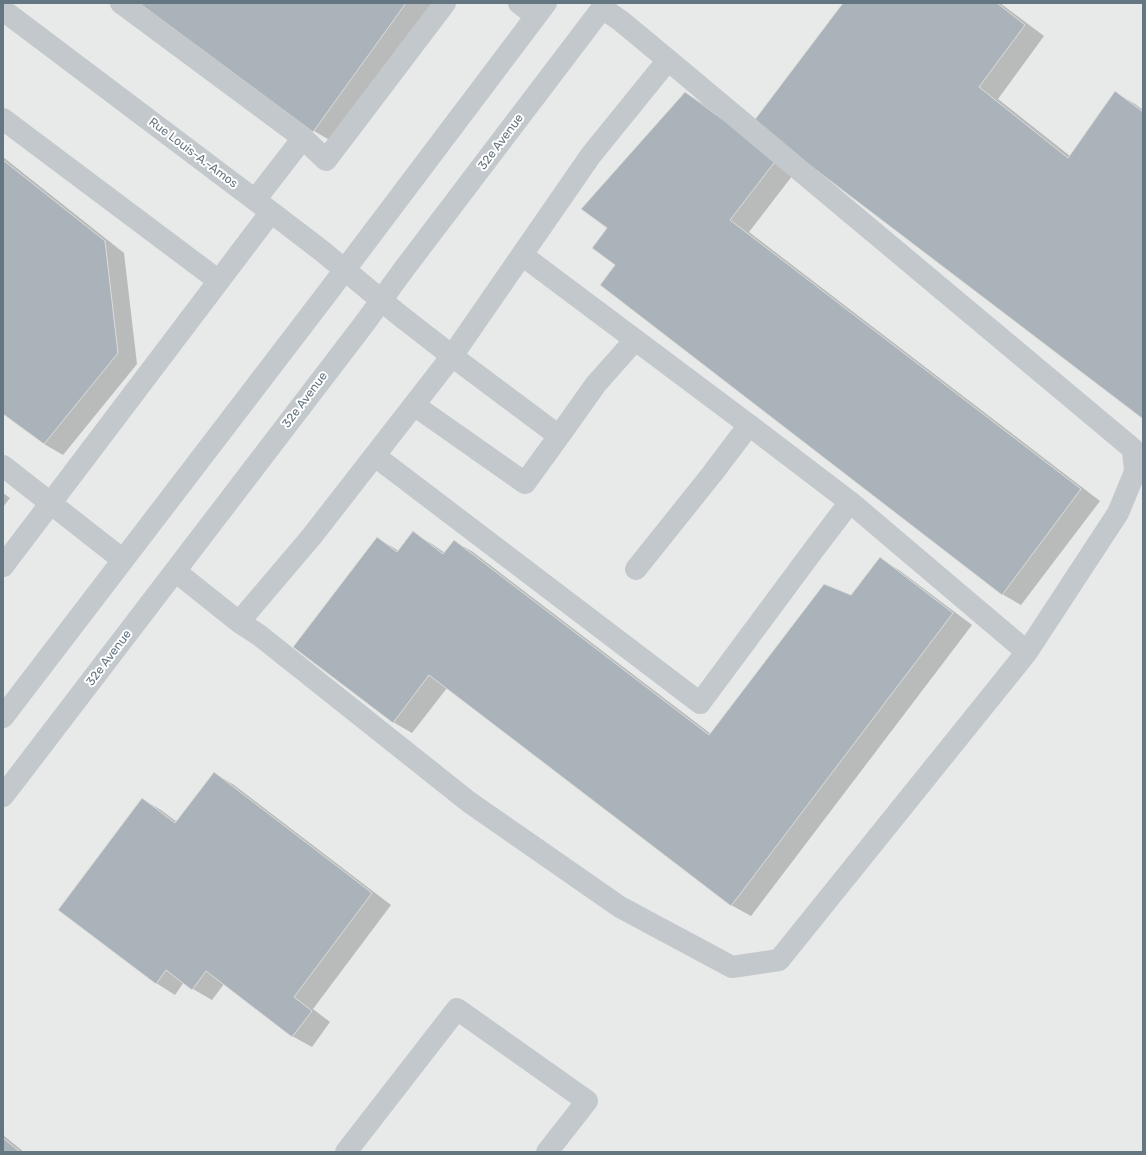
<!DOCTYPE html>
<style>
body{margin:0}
#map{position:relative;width:1146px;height:1155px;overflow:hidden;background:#fafaf8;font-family:Rubik,sans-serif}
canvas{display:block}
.frame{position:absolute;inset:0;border:4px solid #657683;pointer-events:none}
</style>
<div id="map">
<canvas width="1146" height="1155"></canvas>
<div class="frame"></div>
</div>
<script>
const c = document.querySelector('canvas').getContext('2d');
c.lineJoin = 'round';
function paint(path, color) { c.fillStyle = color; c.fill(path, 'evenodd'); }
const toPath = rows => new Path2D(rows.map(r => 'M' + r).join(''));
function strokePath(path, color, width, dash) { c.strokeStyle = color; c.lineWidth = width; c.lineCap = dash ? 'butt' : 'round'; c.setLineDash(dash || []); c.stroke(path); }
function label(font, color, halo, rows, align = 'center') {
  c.font = font + ' Rubik,sans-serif'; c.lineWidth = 4; c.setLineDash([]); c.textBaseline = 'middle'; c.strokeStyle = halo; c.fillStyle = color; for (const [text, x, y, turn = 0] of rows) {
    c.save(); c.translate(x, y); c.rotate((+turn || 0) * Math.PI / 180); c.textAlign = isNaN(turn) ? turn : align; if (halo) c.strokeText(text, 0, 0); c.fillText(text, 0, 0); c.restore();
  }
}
const built = toPath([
 [3,3,1143,3,1143,1152,3,1152]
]);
const shadow = toPath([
 [140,3,433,3,333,142,314,131],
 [845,3,1000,3,1044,36,998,99,1070,156,1116,93,1135,104,1143,110,1143,418],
 [686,93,705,105,796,171,749,232,1100,501,1021,605,1002,594,616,265,608,228],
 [3,157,124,253,137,364,63,455,44,444,3,413],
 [3,493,10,498,3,507],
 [413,533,432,544,445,553,454,541,473,552,711,734,851,597,880,559,899,570,972,625,751,916,731,905,447,688,412,733,393,722,377,538,399,551],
 [214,773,234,785,391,905,313,1009,330,1022,312,1047,292,1036,224,984,212,1000,193,989,184,982,175,995,156,983,142,799,161,810,177,822],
 [3,1135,24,1152,3,1152]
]);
const building = toPath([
 [139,3,406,3,313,132,139,3],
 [843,3,997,3,1025,25,979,87,1068,158,1115,91,1143,112,1143,419,753,122,843,3],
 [685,92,777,159,730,220,1081,489,1002,595,600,285,615,265,592,248,607,228,581,209,685,92],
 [3,160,105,241,118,353,44,444,3,414,3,160],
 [413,531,443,554,454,540,709,735,824,584,851,595,880,557,953,613,731,906,429,675,393,723,293,647,377,537,397,552,413,531],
 [214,772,372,893,294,997,312,1011,292,1037,206,971,192,990,166,970,156,984,58,910,142,798,175,823,214,772],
 [3,1138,20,1152,3,1152,3,1138]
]);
const minor = toPath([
 [121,3,303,138,326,160,445,3],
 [519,3,536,16],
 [3,10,271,212,322,251,398,314,452,356,312,536,239,622,175,571],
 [668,60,1133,449,1135,472,1118,513,1027,652],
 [3,119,219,281],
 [255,200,303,138],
 [522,255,749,425,712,474,636,569],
 [414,405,525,483,559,436,452,356,591,155,668,60,621,21,602,8],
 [559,436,596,384,635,340],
 [375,456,700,703,812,552,850,502,749,425],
 [3,466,123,560],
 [3,566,271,212],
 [239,622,259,635,469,802,620,907,732,967,779,960,1027,652,850,502],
 [3,717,325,296,546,3],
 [3,796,364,324,404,269,606,3],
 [346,1152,457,1009,587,1101,547,1152]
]);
const streetNames = [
 ["32e Avenue",501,142,-53],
 ["Rue Louis-A.-Amos",193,153,37],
 ["32e Avenue",305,400,-53],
 ["32e Avenue",109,658,-53]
];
paint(built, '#e8e9e9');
paint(shadow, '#0003');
paint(building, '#aab3b9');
strokePath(building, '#dcdcda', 1);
strokePath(minor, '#c3c8cc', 22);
label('12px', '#657683', '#fff', streetNames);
</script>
